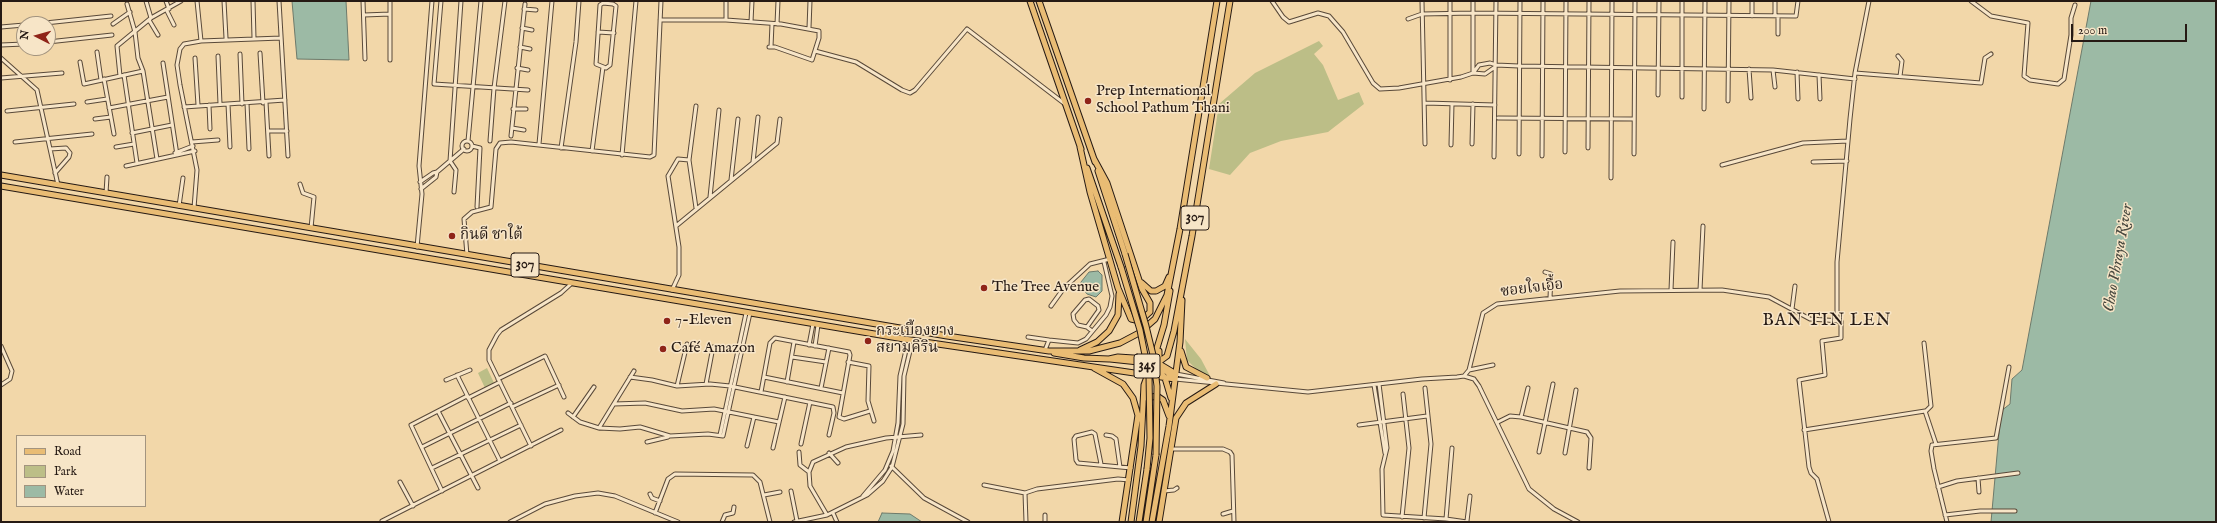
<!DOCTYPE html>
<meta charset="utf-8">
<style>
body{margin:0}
#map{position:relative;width:2217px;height:523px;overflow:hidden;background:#f2d7a9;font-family:"IM FELL English",serif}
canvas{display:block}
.frame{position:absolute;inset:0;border:2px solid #261a14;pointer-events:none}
.legend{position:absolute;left:16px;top:435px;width:130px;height:72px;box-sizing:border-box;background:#f7e5c7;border:1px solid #a3947f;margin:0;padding:5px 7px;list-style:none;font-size:12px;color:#261a14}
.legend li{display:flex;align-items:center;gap:8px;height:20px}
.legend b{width:20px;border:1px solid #a3947f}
.north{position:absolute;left:16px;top:16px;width:40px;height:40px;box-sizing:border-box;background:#f7e5c7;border:1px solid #a3947f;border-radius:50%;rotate:276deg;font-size:11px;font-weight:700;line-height:16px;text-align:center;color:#261a14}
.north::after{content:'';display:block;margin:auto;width:14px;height:18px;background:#8f2418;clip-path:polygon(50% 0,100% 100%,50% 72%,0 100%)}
.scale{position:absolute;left:2071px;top:24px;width:116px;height:18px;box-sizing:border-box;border:2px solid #261a14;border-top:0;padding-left:5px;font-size:12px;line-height:14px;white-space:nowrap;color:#261a14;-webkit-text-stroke:3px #f7e5c7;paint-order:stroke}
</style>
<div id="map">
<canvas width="2217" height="523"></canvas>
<div class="frame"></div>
<ul class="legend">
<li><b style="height:5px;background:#e9bc74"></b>Road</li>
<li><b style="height:11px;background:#bcbe87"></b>Park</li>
<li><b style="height:11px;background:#9cbaa5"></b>Water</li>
</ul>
<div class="north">N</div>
<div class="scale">200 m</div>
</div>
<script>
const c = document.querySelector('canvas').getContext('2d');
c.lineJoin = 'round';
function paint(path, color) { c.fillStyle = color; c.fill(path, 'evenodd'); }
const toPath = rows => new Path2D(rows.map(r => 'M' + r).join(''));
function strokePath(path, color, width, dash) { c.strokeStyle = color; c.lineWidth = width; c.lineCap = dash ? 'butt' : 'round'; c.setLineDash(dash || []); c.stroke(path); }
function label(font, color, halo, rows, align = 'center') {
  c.font = font + ' "IM FELL English","Noto Serif Thai",serif'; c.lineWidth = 3; c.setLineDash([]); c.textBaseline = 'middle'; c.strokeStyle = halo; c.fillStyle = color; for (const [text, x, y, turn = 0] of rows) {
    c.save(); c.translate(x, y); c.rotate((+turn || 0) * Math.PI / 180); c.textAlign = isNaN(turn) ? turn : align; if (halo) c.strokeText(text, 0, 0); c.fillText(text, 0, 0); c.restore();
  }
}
const green = toPath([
 [1319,41,1323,46,1314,54,1323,65,1338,100,1359,92,1364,104,1328,132,1281,141,1250,153,1230,175,1209,169,1219,104,1255,73],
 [1185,339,1201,359,1210,376,1197,370,1187,360],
 [487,368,494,383,485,388,478,373]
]);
const water = toPath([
 [292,1,346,1,349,60,297,59,292,1],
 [2091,1,2216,1,2216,522,1991,522,2001,411,2010,404,2012,379,2022,370,2091,1],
 [1098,271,1102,275,1102,291,1096,297,1087,294,1081,286,1081,282,1089,272,1098,271],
 [882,513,910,514,922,522,878,522,882,513]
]);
const minor = toPath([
 [146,1,151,18],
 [166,1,169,9],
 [197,1,201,41],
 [224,1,226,38],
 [253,1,254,38],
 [279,1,288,156],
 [363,1,365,59],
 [390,1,390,60],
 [441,1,434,84,528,90],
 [1272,1,1283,17,1289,22,1318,13,1329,16,1343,32,1373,83,1380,89,1399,88,1461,77,1473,73,1479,65,1490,63,1496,65,1519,66,1773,70,1855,79],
 [1422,1,1425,144],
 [1450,1,1450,80],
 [1473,1,1473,73,1485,74,1495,67],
 [1971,1,1991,16,2028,23,2024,76,2030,80,2058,84,2064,79,2071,35,2071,18,2075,5],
 [603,3,613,4,616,6,610,65,606,68,596,64,600,5,603,3],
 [127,4,135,32,138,58,143,71,157,159],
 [524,9,536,10],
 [167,11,174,25],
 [364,15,390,14],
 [1752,16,1752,1],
 [1775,16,1775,1],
 [1408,19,1422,14,1473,13,1796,16,1798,1],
 [149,20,158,35],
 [660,20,726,20,781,24,819,31,819,38,812,60,775,47,769,47],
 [726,20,726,1],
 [751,22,752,1],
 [36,24,111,16],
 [113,24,130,12],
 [777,24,778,1],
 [1,27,24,25],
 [522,28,532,30],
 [809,28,810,1],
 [598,32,614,33],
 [1778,34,1778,16],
 [48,42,112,35],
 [1,45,24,44],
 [520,47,530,49],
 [771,47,772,24],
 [815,51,856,62,902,90,910,93,915,90,967,29,1065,104],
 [97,52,101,80],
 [260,53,263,103],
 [240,54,242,104],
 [218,56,220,104],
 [1898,56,1902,61,1900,76],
 [1,58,37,90,58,185],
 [195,58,198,105],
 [80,62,84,84,143,71],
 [163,63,177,155],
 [517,68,528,70],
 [1749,69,1751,98],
 [1773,70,1775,87],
 [1797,72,1798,99],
 [1855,73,1981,83,1985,58,1991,54],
 [124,75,137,163],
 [1819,75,1820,99],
 [120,76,117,46,151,18,181,1],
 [1,78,62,73],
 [104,79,114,134],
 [1658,95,1659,1],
 [1682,97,1682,1],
 [1728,101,1729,1],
 [87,102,107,99],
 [266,102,269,156],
 [247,103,249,149],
 [1425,103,1495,105],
 [228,104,230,147],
 [209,105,210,129],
 [184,107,285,100],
 [109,108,168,97],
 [513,109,526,109],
 [1704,109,1705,1],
 [7,111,74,104],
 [1498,118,1634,119],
 [95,119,111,117],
 [512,128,524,130],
 [268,131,287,131],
 [132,133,172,125],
 [511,136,525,4],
 [468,141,481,1],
 [490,141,494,88,505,1],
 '462 146a5 5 0 1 1 10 0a5 5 0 1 1-10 0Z',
 [15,142,92,134],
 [192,142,218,140],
 [539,144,552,1],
 [1472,144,1473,104],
 [1451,145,1452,104],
 [472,146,480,148,477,207],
 [116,147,134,144],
 [561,148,576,42,579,1],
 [1588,148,1589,1],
 [50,149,66,148,70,153,69,157,55,173],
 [592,151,603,67],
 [1565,152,1566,1],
 [175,153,193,146],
 [1519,154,1520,1],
 [1634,154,1635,1],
 [622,155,636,1],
 [1542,156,1543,1],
 [1494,157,1496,1],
 [753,162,758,117],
 [1813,162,1847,161],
 [1722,165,1803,143,1848,141],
 [126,166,195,151],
 [1611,178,1612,1],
 [731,180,738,119],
 [420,182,433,173,437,172,464,149],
 [300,184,303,193,314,197,311,228],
 [421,189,436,177,437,172],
 [454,192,456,170,450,161,461,1],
 [106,193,107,177],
 [710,197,719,110],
 [179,206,183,178],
 [194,208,197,170,180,85,177,65,180,49,184,44,201,41,281,38],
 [696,208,689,160,696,106],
 [676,226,777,143,780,119],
 [417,247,422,194,419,166,432,1],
 [467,255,464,219,472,212,491,207,496,149,500,143,511,142,650,157,654,155,661,1],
 [1545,272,1551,274,1550,298],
 [672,290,679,275,679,247,668,176,678,159,689,160],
 [1671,290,1673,242],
 [1700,290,1703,226],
 [1051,306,1064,288,1090,264,1110,259],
 [1792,309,1795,286],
 [1837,321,1837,262,1850,119,1855,73,1869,1],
 [1087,327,1099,310,1098,306,1089,299,1085,300,1073,314,1074,320,1078,325,1087,327,1092,331],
 [1028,337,1049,340],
 [904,339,904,348,907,351,912,350,917,341],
 [1924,343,1931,406,1926,411],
 [809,345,813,324],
 [1,346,12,371,10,379,1,385],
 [815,346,818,325],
 [1045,350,1049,340,1078,343,1086,339,1106,315,1110,307,1112,296,1104,262],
 [792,357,826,362],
 [848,362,869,366,868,401,874,421],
 [1469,370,1493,365],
 [1176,374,1224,383],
 [457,375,500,461],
 [1464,376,1474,379,1479,386,1529,489,1554,509,1578,522],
 [630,377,652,380,677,386,710,384,730,386,833,407,834,413,829,435],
 [764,377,843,393],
 [498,379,545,356,564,397],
 [1175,379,1308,392,1422,379,1457,377,1464,376,1469,370,1483,313,1497,304,1620,291,1722,290,1769,297,1810,319,1841,321,1841,338,1822,341,1825,375,1799,380,1809,467,1811,473,1817,479,1829,522],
 [446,380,470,370],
 [787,382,794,342],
 [706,384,713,347],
 [1379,384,1387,448,1382,469,1383,515,1446,519,1452,448],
 [1374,385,1385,453],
 [677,386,687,344],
 [821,388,829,348],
 [761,392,770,343,775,338,849,352,850,355,839,417,844,419,870,411],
 [468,398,500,382],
 [614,404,645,403,682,411,714,409,779,422],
 [512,407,559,385],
 [438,411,478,488],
 [568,413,580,422,599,428,620,429,640,427,670,436,708,434,723,436,750,313],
 [573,417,594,387],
 [1521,417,1528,388],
 [1498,422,1510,416,1521,417,1587,432,1591,438,1589,468],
 [1359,425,1427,416],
 [599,428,634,371],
 [1804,430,1925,411,1936,444],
 [720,435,746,313],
 [1106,435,1112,436,1116,439,1120,467],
 [647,442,668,437],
 [801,444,810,402],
 [531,446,489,360,489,350,497,335,501,330,561,293,572,283],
 [747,446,754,417],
 [422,447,511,403],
 [773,448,785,397],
 [1171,449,1223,449,1230,452,1232,455,1234,522],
 [799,452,800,465,809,472],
 [1539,452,1553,384],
 [829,453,838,463],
 [1565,453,1576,390],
 [1101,464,1095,434,1092,432,1076,436,1074,439,1076,460,1078,463,1131,468],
 [891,466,924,498,968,522],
 [432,468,521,425],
 [1978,478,1979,492],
 [400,482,413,506],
 [984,485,1025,493,1037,489,1118,479,1129,480],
 [1938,487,1957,481,2018,473],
 [442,491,411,425,467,396],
 [791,491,797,521],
 [1164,491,1174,490,1177,488],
 [1025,493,1026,522],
 [650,494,652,498,660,501],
 [764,495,780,492],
 [863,496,885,470,893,451,898,423,900,376,906,350],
 [655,513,668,479,675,474,753,475,760,482,770,522],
 [833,513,837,522],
 [1223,514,1233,511],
 [827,515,810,486,809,472,813,462,846,447,886,438,921,435],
 [1045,515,1045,522],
 [1945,515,1980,511,2015,511],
 [1402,517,1409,448,1403,394],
 [1424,518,1431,444,1425,388],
 [1446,519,1467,522],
 [382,521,561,430],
 [1467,521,1470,496],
 [510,522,545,504,575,496,598,493,615,496,678,522],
 [722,522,725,515,733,513,734,507],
 [794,522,827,515,867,495,883,481,892,467,903,424,904,376,910,351],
 [1947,522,1934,469,1931,451,1932,445,1996,438,2009,367]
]);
const primary = toPath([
 [1030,1,1081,149],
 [1039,1,1095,162],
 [1080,147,1090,192,1118,288,1131,319,1140,321,1150,312,1150,303,1142,289,1107,183,1094,159],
 [1087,168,1121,267],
 [1098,171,1125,254],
 [1,175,947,336,1049,351,1089,351,1120,343,1139,333,1155,319,1167,295,1180,229,1217,1],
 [1,186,904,339,1175,379],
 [1142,283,1151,291,1156,291,1165,286,1169,277],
 [1080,350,1097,342,1109,331,1118,315,1119,294],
 [1159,351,1159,364,1174,379],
 [1181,351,1186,367,1207,378],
 [1054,353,1084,358,1109,359,1118,357,1149,359],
 [1110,359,1148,363,1156,366,1165,378,1171,398],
 [1153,361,1164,325,1170,291],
 [1156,362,1176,374],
 [1094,368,1123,384,1133,398,1139,419],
 [1145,372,1167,356,1174,331,1192,236,1230,1],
 [1147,398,1157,396,1163,400,1169,416],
 [1122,522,1138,415],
 [1131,522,1141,446,1144,385,1148,374],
 [1139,522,1147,469],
 [1146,522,1156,455],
 [1152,522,1169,426,1180,342,1182,300],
 [1159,522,1176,418,1186,403,1216,384]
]);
const primaryBridge = toPath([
 [1125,254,1146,326,1153,355,1157,386,1156,455],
 [1121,267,1140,330,1149,375,1150,438,1147,469]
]);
const markers = [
 [1088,101,4,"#8f2418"],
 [452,236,4,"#8f2418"],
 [984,288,4,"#8f2418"],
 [667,321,4,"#8f2418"],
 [868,341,4,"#8f2418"],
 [663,349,4,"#8f2418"]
];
const shields = [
 [1195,218,28],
 [525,265,28],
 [1147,366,26]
];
const shieldNames = [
 ["307",1195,218],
 ["307",525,265],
 ["345",1147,366]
];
const poiNames = [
 ["Prep International",1096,92],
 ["School Pathum Thani",1096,109],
 ["กินดี ชาใต้",460,236],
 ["The Tree Avenue",992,288],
 ["7-Eleven",675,321],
 ["กระเบื้องยาง",876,332],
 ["สยามคิริน",876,349],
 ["Café Amazon",671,349]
];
const streetNames = [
 ["ซอยใจเอื้อ",1532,289,-7]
];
const waterNames = [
 ["Chao Phraya River",2119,258,-80]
];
const quarterNames = [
 ["BAN TIN LEN",1827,322]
];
paint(green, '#bcbe87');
paint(water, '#9cbaa5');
strokePath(water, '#6d7a6b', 1);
strokePath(minor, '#594939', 5);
strokePath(primary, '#261a14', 7);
strokePath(minor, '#f7e5c7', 3);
strokePath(primary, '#e9bc74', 5);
strokePath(primaryBridge, '#261a14', 7, []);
strokePath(primaryBridge, '#e9bc74', 5);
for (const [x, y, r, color] of markers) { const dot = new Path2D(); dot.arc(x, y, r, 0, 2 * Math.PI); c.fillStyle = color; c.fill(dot); strokePath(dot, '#f7e5c7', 1.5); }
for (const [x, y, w] of shields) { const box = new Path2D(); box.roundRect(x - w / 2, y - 12, w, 24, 3); c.fillStyle = '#f7e5c7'; c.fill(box); strokePath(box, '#261a14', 1); }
label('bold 14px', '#261a14', null, shieldNames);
label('15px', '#261a14', '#f7e5c7', poiNames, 'left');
label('15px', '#261a14', '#f7e5c7', streetNames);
label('italic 16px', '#494a40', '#f7e5c7', waterNames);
c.letterSpacing = '1px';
label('17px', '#261a14', '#f7e5c7', quarterNames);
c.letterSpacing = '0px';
</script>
